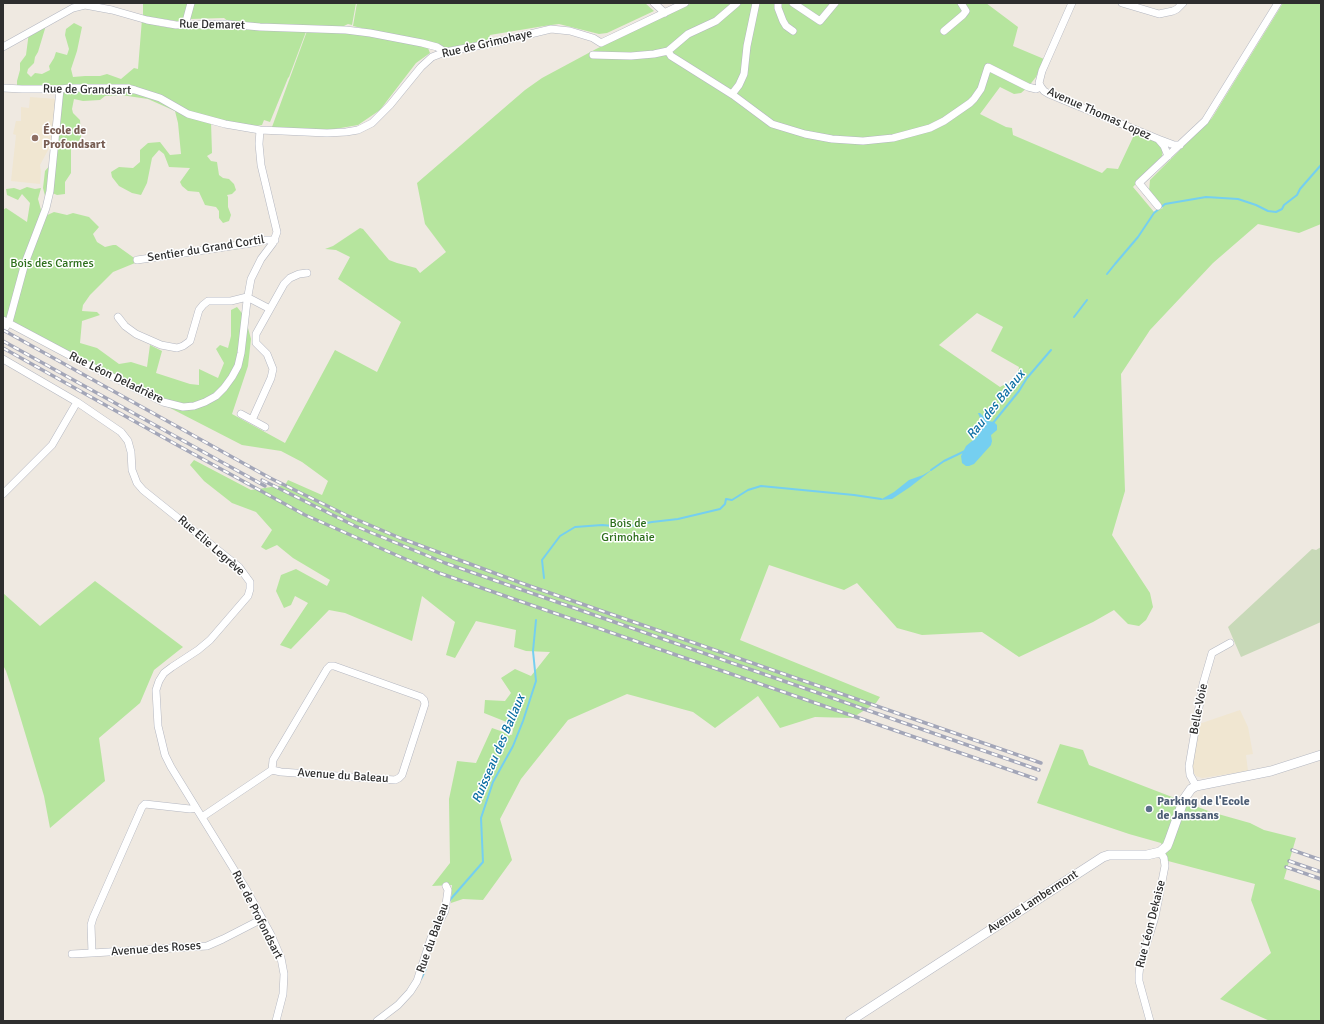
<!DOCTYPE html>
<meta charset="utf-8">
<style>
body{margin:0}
#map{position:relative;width:1324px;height:1024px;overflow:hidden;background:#efe9e1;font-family:Signika,sans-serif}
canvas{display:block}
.frame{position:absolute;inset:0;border:4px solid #2e2e2e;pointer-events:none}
</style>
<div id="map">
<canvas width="1324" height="1024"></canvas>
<div class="frame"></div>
</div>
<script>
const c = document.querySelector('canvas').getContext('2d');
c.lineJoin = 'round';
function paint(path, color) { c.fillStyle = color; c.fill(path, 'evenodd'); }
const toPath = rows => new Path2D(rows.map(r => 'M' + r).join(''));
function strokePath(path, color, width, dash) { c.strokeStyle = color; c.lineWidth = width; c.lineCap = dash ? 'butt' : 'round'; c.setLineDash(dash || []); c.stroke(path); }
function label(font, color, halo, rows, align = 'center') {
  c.font = font + ' Signika,sans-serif'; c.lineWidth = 3; c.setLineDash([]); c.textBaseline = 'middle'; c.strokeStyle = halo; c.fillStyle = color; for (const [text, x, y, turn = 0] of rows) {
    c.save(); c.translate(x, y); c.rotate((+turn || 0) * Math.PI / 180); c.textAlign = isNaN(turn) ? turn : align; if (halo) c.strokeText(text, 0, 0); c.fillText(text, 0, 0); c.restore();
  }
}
const education = toPath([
 [30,97,57,99,53,141,40,165,41,172,40,184,11,181,16,135,13,134,16,121,21,121,21,107,29,108],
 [1240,710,1248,727,1253,754,1246,755,1248,771,1202,778,1196,776,1192,770,1199,724]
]);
const green = toPath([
 [143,3,188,3,183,21,176,21,143,16],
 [193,3,356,3,352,25,348,24,344,26,338,26,335,29,307,29,289,77,288,78,270,122,264,120,262,125,255,126,211,122,212,153,207,156,211,161,217,162,219,175,223,178,229,179,234,184,236,190,232,194,227,195,228,197,228,207,231,215,229,221,223,223,219,218,219,211,216,207,205,205,199,192,188,191,182,186,180,182,190,168,169,167,164,154,159,150,152,158,147,183,141,195,132,193,119,186,112,177,111,172,119,167,133,168,140,162,140,150,148,143,160,142,170,155,181,154,178,123,175,111,148,99,121,95,105,96,100,100,83,101,74,99,72,109,73,113,80,120,81,137,77,144,71,148,71,173,65,182,65,194,57,195,50,192,45,196,43,188,45,171,51,164,60,89,17,89,17,81,20,70,20,63,26,55,29,32,47,22,38,52,35,57,34,63,28,69,27,73,31,77,35,73,42,74,50,70,49,66,54,58,56,52,67,55,69,49,65,35,66,29,74,23,82,27,77,51,71,69,73,77,85,76,100,76,107,74,121,79,134,68,138,69,142,19,159,26,180,29,214,29,215,26,282,31,283,28,229,22,224,18,190,19,189,19],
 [357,3,645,3,654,11,607,33,599,34,559,24,544,26,490,35,488,40,447,48,353,26],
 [692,3,986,3,1018,27,1013,46,1044,59,1036,77,1028,87,1021,93,1014,94,1000,87,980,114,1006,127,1012,128,1013,135,1102,173,1107,168,1118,169,1135,133,1159,142,1163,150,1162,156,1133,187,1154,212,1163,208,1149,191,1150,180,1212,118,1283,3,1321,3,1321,224,1299,233,1258,224,1213,263,1150,330,1121,374,1125,491,1112,535,1150,593,1153,607,1146,620,1139,626,1128,624,1114,610,1093,622,1019,657,982,632,922,635,897,628,857,583,844,590,769,565,740,640,880,697,876,703,852,718,815,717,780,728,758,696,715,728,693,712,627,694,568,720,521,779,500,819,512,860,483,900,463,899,451,903,452,885,432,886,450,863,449,799,457,761,476,763,492,728,512,735,514,725,484,713,485,700,505,701,511,693,501,678,515,669,531,676,550,652,526,651,514,647,516,630,476,621,455,658,446,655,455,622,422,596,412,641,345,613,329,610,291,649,280,645,308,603,295,596,291,605,284,608,276,591,281,575,296,569,327,586,330,580,293,558,277,545,266,550,261,547,272,530,256,512,232,503,204,481,190,465,194,460,251,490,285,485,288,480,322,495,328,481,302,462,281,451,242,445,3,322,3,210,6,208,27,222,30,203,22,194,18,200,7,195,6,189,14,188,20,190,27,187,35,189,41,188,38,199,43,217,54,212,67,215,73,213,89,217,99,227,93,234,97,242,105,247,113,245,116,245,137,260,135,263,113,272,90,295,83,305,82,311,97,312,100,315,82,321,80,343,97,348,119,364,131,362,147,367,150,345,162,351,156,373,190,384,199,385,199,369,218,378,224,363,216,349,220,345,228,348,231,336,231,310,237,307,245,317,251,339,248,366,232,414,285,443,335,350,377,372,401,322,338,279,350,257,336,250,325,249,333,246,360,228,363,229,389,260,397,263,416,268,420,273,446,252,425,224,417,183,525,90,542,78,596,49],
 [977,313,1003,327,991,351,1019,367,1017,378,1000,387,939,345],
 [307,31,365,34,428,48,430,53,416,63,380,110,358,125,335,129,312,130,272,127],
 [95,581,183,647,154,670,140,703,99,738,105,781,50,828,44,796,10,683,6,671,3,665,3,593,40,626],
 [1060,744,1083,750,1089,765,1211,812,1250,823,1264,830,1296,838,1284,879,1321,891,1321,1021,1270,1021,1220,999,1271,953,1251,900,1255,884,1168,861,1161,843,1129,834,1037,803]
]);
const cemetery = toPath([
 [1321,547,1321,622,1241,657,1228,627,1312,549,1316,550]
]);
const water = toPath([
 [978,413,980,413,988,421,994,422,997,425,997,430,991,435,992,441,991,445,974,464,969,466,966,466,962,463,961,456,966,446,977,437,980,430,982,423],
 [933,469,910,487,892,499,880,500,894,492,909,480,923,475]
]);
const stream = toPath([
 [1107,274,1115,264,1138,237,1154,213,1165,204,1206,197,1238,199,1256,205,1268,211,1276,212,1282,209,1284,205,1297,195,1300,189,1321,165],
 [1074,317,1087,300],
 [993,423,1019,391,1027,378,1051,350],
 [931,470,944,461,965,451],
 [544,578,542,560,560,536,575,527,602,525,625,527,652,522,678,519,720,509,725,504,726,499,732,500,748,490,761,486,854,495,881,499],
 [449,901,483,862,481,818,493,782,513,746,523,721,536,681,533,651,536,620],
 [421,979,425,971,428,959]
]);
const minor = toPath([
 [654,3,665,13],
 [778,3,778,8,783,21,786,26,793,31],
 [793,3,820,21,835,3],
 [1122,3,1159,14,1173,11,1177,9,1183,3],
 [185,25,191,3],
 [944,31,963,15,966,11,961,3],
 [3,47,73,8,85,5,112,10,147,20,176,25,227,24,260,27,346,30,370,33,422,43,437,47,445,52],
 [668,51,688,34,716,21,737,3],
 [593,55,631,56,654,54,668,51,671,56,733,95,772,124,805,134,832,139,863,141,893,138,930,128,944,121,970,103,974,99,981,89,988,67,1028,87,1036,89,1041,87,1044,91,1049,94,1158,139,1164,146,1168,156],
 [1041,87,1039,83,1042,71,1072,3],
 [3,88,22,89,60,89,70,88,127,88,135,90,160,98,188,114,225,124,260,130,327,133,346,132,358,130,372,123,390,105,421,67,432,57,445,52,493,43,551,29,570,31,593,38,601,43,685,3],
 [732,94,739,85,744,74,747,46,756,3],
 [1158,139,1174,145,1180,145],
 [1158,206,1139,183,1205,121,1278,3],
 [137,260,252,243,266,240,275,240],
 [118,317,125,326,136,334,161,345,177,348,183,346,190,341,199,310,203,305,208,301,231,301,247,297,270,309],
 [3,320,82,362,163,402,183,407,194,406,205,402,216,396,224,388,232,377,238,366,241,353,247,301,251,279,261,259,273,243,277,232,261,165,259,144,260,130],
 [5,328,9,322,25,263,46,208,50,191,60,89],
 [3,359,77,402,121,432,128,441,131,452,132,470,137,483,143,490,239,567,250,582,250,589,248,596,210,640,198,650,172,667,164,673,159,681,156,690,158,726,165,755,171,767,246,889,271,935,281,958,284,974,283,994,276,1021],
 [241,414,265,427],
 [252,420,271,378,273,369,267,354,256,343,256,334,284,284,290,278,299,274,307,273],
 [3,494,52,445,77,402],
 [1196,786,1190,775,1189,766,1203,684,1212,653,1230,643],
 [196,808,190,809,145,804,142,807,93,918,91,925,92,953,207,946,223,939,262,919],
 [202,817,272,770,281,772,395,780,399,778,402,775,425,704,424,700,421,697,334,666,330,666,327,669,273,760,272,770],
 [72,954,92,953],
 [377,1021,398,1005,410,992,417,981,431,938,445,911,448,890,446,886],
 [1150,1021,1139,981,1139,974,1140,965,1155,917,1165,866,1164,858,1160,852]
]);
const tertiary = toPath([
 [850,1021,1103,857,1109,855,1147,855,1160,852,1167,846,1169,841,1184,799,1191,789,1196,786,1271,771,1321,755]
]);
const rail = toPath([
 [3,330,270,478,346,515,400,538,524,584,1041,763],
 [3,341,265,486],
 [3,348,177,445,305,515,396,555,439,573,502,595,1036,779],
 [262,480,355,526,445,563,1039,770],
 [1292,850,1321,860],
 [1289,861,1321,872],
 [1286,867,1321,879]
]);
const markers = [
 [35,138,4,"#8d6e63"],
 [1149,809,4,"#5c6f8a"]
];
const streetNames = [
 ["Rue Demaret",212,25,1],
 ["Rue de Grimohaye",487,44,-13],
 ["Rue de Grandsart",87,90,1],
 ["Avenue Thomas Lopez",1099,114,24],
 ["Sentier du Grand Cortil",206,249,-9],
 ["Rue Léon Deladrière",116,378,26],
 ["Rue Elie Legrève",211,546,41],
 ["Belle-Voie",1199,709,-79],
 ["Avenue du Baleau",343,776,4],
 ["Avenue Lambermont",1033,902,-33],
 ["Rue de Profondsart",257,915,63],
 ["Rue Léon Dekaise",1151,924,-76],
 ["Rue du Baleau",433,938,-70],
 ["Avenue des Roses",156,949,-4]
];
const educationNames = [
 ["École de",43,131],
 ["Profondsart",43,145]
];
const parkNames = [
 ["Bois des Carmes",52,264],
 ["Bois de",628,524],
 ["Grimohaie",628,538]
];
const serviceNames = [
 ["Parking de l'Ecole",1157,802],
 ["de Janssans",1157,816]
];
const waterNames = [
 ["Rau des Balaux",996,405,-51],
 ["Ruisseau des Ballaux",499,749,-67]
];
paint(education, '#f0e6d1');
paint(green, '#b6e59e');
paint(cemetery, '#c8d9b8');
paint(water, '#75cff0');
strokePath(stream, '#75cff0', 2);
strokePath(minor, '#b4b7c1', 8);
strokePath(tertiary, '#b4b7c1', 10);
strokePath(minor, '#fff', 7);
strokePath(tertiary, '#fff', 9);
strokePath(rail, '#a3a6b8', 3.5);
strokePath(rail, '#fff', 2, [6]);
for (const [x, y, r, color] of markers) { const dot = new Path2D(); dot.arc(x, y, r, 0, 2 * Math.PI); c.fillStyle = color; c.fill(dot); strokePath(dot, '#fff', 1.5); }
label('12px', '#2e2e2e', '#fff', streetNames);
label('bold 12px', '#785e54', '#fff', educationNames, 'left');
label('12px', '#2c6e1b', '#fff', parkNames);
label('bold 12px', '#4e5e75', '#fff', serviceNames, 'left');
label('italic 13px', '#0d6fa3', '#fff', waterNames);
</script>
